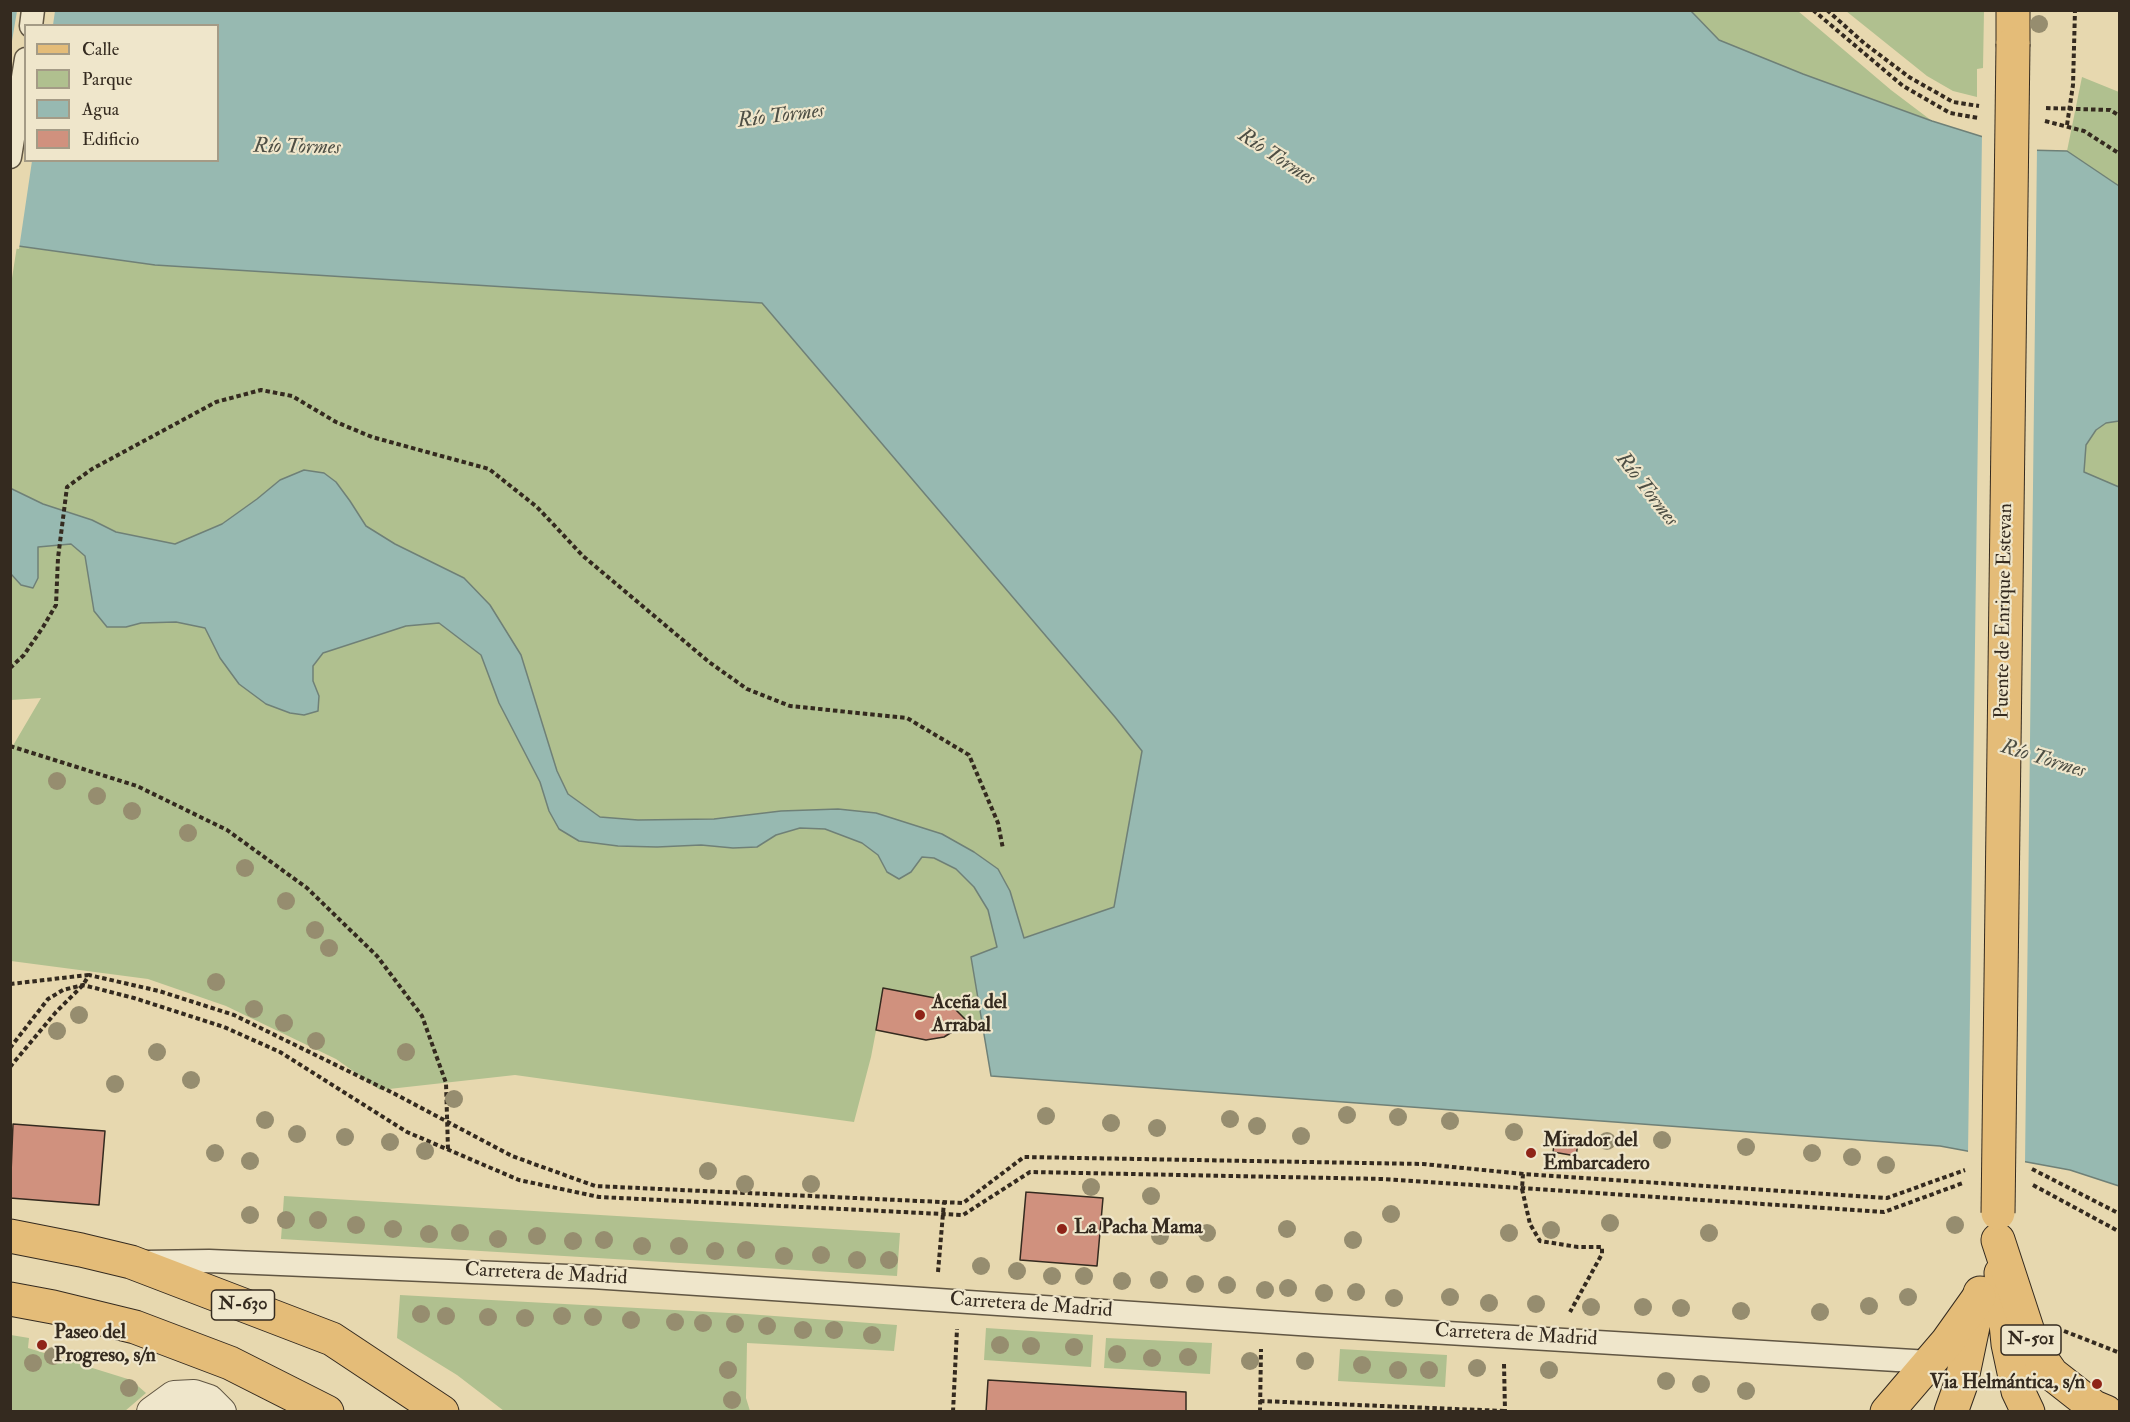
<!DOCTYPE html>
<meta charset="utf-8">
<style>
body{margin:0}
#map{position:relative;width:2130px;height:1422px;overflow:hidden;background:#e7d8af;font-family:"IM FELL Double Pica",serif}
canvas{display:block}
.frame{position:absolute;inset:0;border:12px solid #342a1f;pointer-events:none}
.legend{position:absolute;left:24px;top:24px;width:195px;height:138px;box-sizing:border-box;background:#efe6cb;border:2px solid #a49b86;margin:0;padding:8px 10px;list-style:none;font-size:18px;color:#342a1f}
.legend li{display:flex;align-items:center;gap:12px;height:30px}
.legend b{width:30px;border:2px solid #a49b86}
</style>
<div id="map">
<canvas width="2130" height="1422"></canvas>
<div class="frame"></div>
<ul class="legend">
<li><b style="height:8px;background:#e4bc78"></b>Calle</li>
<li><b style="height:16px;background:#b0c08f"></b>Parque</li>
<li><b style="height:16px;background:#97b9b1"></b>Agua</li>
<li><b style="height:16px;background:#d0917e"></b>Edificio</li>
</ul>
</div>
<script>
const c = document.querySelector('canvas').getContext('2d');
c.lineJoin = 'round';
function paint(path, color) { c.fillStyle = color; c.fill(path, 'evenodd'); }
const toPath = rows => new Path2D(rows.map(r => 'M' + r).join(''));
function strokePath(path, color, width, dash) { c.strokeStyle = color; c.lineWidth = width; c.lineCap = dash ? 'butt' : 'round'; c.setLineDash(dash || []); c.stroke(path); }
function label(font, color, halo, rows, align = 'center') {
  c.font = font + ' "IM FELL Double Pica",serif'; c.lineWidth = 4.5; c.setLineDash([]); c.textBaseline = 'middle'; c.strokeStyle = halo; c.fillStyle = color; for (const [text, x, y, turn = 0] of rows) {
    c.save(); c.translate(x, y); c.rotate((+turn || 0) * Math.PI / 180); c.textAlign = isNaN(turn) ? turn : align; if (halo) c.strokeText(text, 0, 0); c.fillText(text, 0, 0); c.restore();
  }
}
const green = toPath([
 [1691,11,1798,11,1891,90,1932,121,1803,74,1718,40],
 [1846,11,1984,11,1983,68,1977,69,1977,97,1953,91,1927,76],
 [2082,77,2119,92,2119,186,2067,151],
 [17,246,155,265,762,303,1115,717,1142,751,1114,907,1023,938,1010,891,998,869,974,852,942,834,781,811,714,819,638,820,600,817,568,794,557,771,521,655,395,544,366,526,350,501,336,482,324,473,280,480,257,499,222,524,175,544,116,532,92,520,43,504,11,488,10,291],
 [2119,421,2119,487,2084,473,2086,445,2096,430,2106,423],
 [71,544,85,556,94,611,126,627,141,623,176,622,205,628,220,658,319,696,313,681,313,666,323,653,406,626,439,623,481,655,499,703,540,782,549,811,618,846,657,847,701,845,733,848,757,847,776,835,800,828,826,829,862,843,878,855,887,872,911,872,922,857,934,858,956,869,974,887,988,910,997,947,971,957,983,1030,968,1022,954,1008,935,998,884,989,871,1057,854,1122,515,1075,380,1090,336,1059,226,1006,148,979,11,961,11,749,41,698,11,700,10,574,21,585,38,578,38,547],
 [284,1196,900,1233,897,1276,281,1239],
 [400,1295,747,1314,897,1325,894,1351,747,1343,746,1398,750,1411,504,1411,457,1375,397,1338],
 [986,1328,1093,1335,1091,1367,984,1360],
 [11,1335,29,1338,28,1348,131,1380,146,1393,125,1411,11,1411],
 [1106,1338,1212,1343,1210,1374,1104,1368],
 [1340,1349,1447,1355,1445,1387,1338,1381]
]);
const water = toPath([
 [11,11,1691,11,1719,40,1803,74,1932,121,2025,150,2067,151,2119,186,2119,421,2106,423,2096,430,2086,445,2084,472,2119,487,2119,1186,2070,1170,1940,1146,991,1076,971,957,997,947,988,910,974,887,956,869,934,858,922,857,911,872,899,879,887,872,878,855,862,843,825,829,800,828,776,835,757,847,733,848,701,845,657,847,618,846,579,841,559,829,549,811,540,782,499,703,481,655,439,623,406,626,323,653,313,666,313,681,319,696,318,711,304,715,290,713,266,704,239,684,220,658,205,628,176,622,141,623,126,627,107,627,94,611,85,556,71,544,38,547,38,578,33,588,21,585,11,574,10,488,43,504,92,520,116,532,175,544,222,524,257,499,280,480,304,470,324,473,336,482,350,501,366,526,395,544,464,578,490,605,521,655,557,771,568,794,600,817,638,820,714,819,781,811,838,809,876,813,942,834,974,852,998,869,1010,891,1024,938,1114,907,1142,751,1115,717,762,303,155,265,11,245,11,11],
 [26,26,218,26,218,160,26,160,26,26]
]);
const pier = toPath([
 [17,11,55,11,53,25,26,26,26,160,32,161,19,249,10,248,10,53],
 [1982,134,2026,147,2037,148,2025,1164,1968,1154]
]);
const building = toPath([
 [883,988,935,998,954,1008,968,1022,944,1037,926,1040,876,1030,883,988],
 [13,1124,105,1131,99,1205,10,1198,13,1124],
 [1556,1133,1579,1137,1576,1156,1553,1152,1556,1133],
 [1026,1192,1103,1198,1097,1266,1020,1260,1026,1192],
 [988,1380,1186,1392,1186,1412,986,1412,988,1380]
]);
const path = toPath([
 [1813,10,1903,86,1950,113,1978,118],
 [1827,10,1864,43,1909,77,1953,102,1979,106],
 [2046,108,2110,110,2120,116],
 [2045,121,2084,131,2120,154],
 [2067,125,2073,85,2075,10],
 [10,668,24,655,43,627,56,605,58,558,67,487,92,469,216,402,261,390,292,396,336,422,372,437,489,469,537,507,583,556,709,662,747,689,790,706,907,718,969,755,998,823,1003,849],
 [10,746,137,786,227,830,307,888,377,956,422,1016,446,1083,448,1149],
 [10,984,88,975],
 [10,1048,48,999,63,990,83,985,134,998,224,1027,280,1052,407,1132,519,1180,599,1197,963,1215,1030,1172,1383,1179,1884,1212,1963,1183],
 [10,1067,56,1012,83,985,89,975,159,991,234,1015,395,1094,512,1156,595,1186,963,1203,1024,1157,1423,1164,1523,1174,1887,1198,1965,1170],
 [2032,1169,2120,1214],
 [1523,1174,1522,1189,1530,1224,1540,1241,1578,1247,1602,1247,1602,1254,1570,1312],
 [2033,1185,2120,1232],
 [938,1272,944,1202],
 [2064,1331,2120,1353],
 [1504,1364,1505,1411],
 [1260,1401,1505,1411],
 [953,1412,957,1329],
 [1260,1412,1261,1349]
]);
const pedestrian = toPath([
 [31,26,33,10],
 [10,157,26,59],
 [145,1262,209,1261,592,1277,1314,1325,1930,1362]
]);
const minor = toPath([
 [152,1412,174,1396,194,1395,209,1400,221,1412]
]);
const primary = toPath([
 [2013,44,2013,10],
 [2001,1273,2008,1344,2018,1391,2028,1412],
 [1951,1412,1961,1384,1980,1293]
]);
const trunk = toPath([
 [10,1236,81,1250,131,1262,332,1339,442,1412],
 [1998,1240,2033,1347,2052,1374,2094,1407,2106,1412],
 [10,1299,53,1307,135,1327,230,1363,327,1412],
 [1887,1412,1947,1342,1979,1297]
]);
const primaryBridge = toPath([
 [1998,1213,2013,44]
]);
const trees = [
 [2039,24],
 [57,781],
 [97,796],
 [132,811],
 [188,833],
 [245,868],
 [286,901],
 [315,930],
 [329,948],
 [216,982],
 [254,1009],
 [79,1015],
 [284,1023],
 [57,1031],
 [316,1041],
 [157,1052],
 [406,1052],
 [191,1080],
 [115,1084],
 [454,1099],
 [1347,1115],
 [1046,1116],
 [1398,1117],
 [1230,1119],
 [265,1120],
 [1450,1121],
 [1111,1123],
 [1257,1126],
 [1157,1128],
 [1514,1132],
 [297,1134],
 [1301,1136],
 [345,1137],
 [1662,1140],
 [1607,1141],
 [390,1142],
 [1746,1147],
 [425,1151],
 [215,1153],
 [1812,1153],
 [1852,1157],
 [250,1161],
 [1886,1165],
 [708,1171],
 [745,1184],
 [811,1184],
 [1091,1187],
 [1151,1196],
 [1391,1214],
 [250,1215],
 [286,1220],
 [318,1220],
 [1610,1223],
 [356,1225],
 [1955,1225],
 [393,1229],
 [1287,1229],
 [1551,1230],
 [460,1233],
 [1207,1233],
 [1509,1233],
 [1709,1233],
 [429,1234],
 [537,1236],
 [1160,1236],
 [498,1239],
 [604,1240],
 [1353,1240],
 [573,1241],
 [642,1246],
 [679,1246],
 [746,1250],
 [715,1251],
 [821,1255],
 [784,1256],
 [857,1260],
 [889,1260],
 [981,1266],
 [1017,1271],
 [1052,1276],
 [1084,1276],
 [1159,1280],
 [1122,1281],
 [1195,1284],
 [1227,1285],
 [1288,1288],
 [1265,1290],
 [1356,1292],
 [1324,1293],
 [1450,1297],
 [1908,1297],
 [1394,1298],
 [1489,1303],
 [1536,1304],
 [1869,1306],
 [1591,1307],
 [1643,1307],
 [1681,1308],
 [1741,1311],
 [1820,1312],
 [421,1314],
 [446,1316],
 [562,1316],
 [488,1317],
 [593,1317],
 [525,1318],
 [631,1320],
 [675,1322],
 [703,1323],
 [735,1324],
 [767,1326],
 [803,1330],
 [834,1330],
 [872,1335],
 [1000,1345],
 [1031,1346],
 [1074,1347],
 [1117,1354],
 [53,1356],
 [1188,1357],
 [1152,1358],
 [1250,1361],
 [1305,1361],
 [33,1363],
 [1362,1365],
 [1477,1368],
 [728,1370],
 [1398,1370],
 [1429,1370],
 [1549,1370],
 [1666,1381],
 [1701,1384],
 [129,1388],
 [1746,1391],
 [732,1400]
];
const markers = [
 [920,1015,6,"#8f2418"],
 [1531,1153,6,"#8f2418"],
 [1062,1229,6,"#8f2418"],
 [42,1345,6,"#8f2418"],
 [2097,1384,6,"#8f2418"]
];
const shields = [
 [243,1305,63],
 [2031,1340,60]
];
const shieldNames = [
 ["N-630",243,1305],
 ["N-501",2031,1340]
];
const streetNames = [
 ["Puente de Enrique Estevan",2005,611,-89],
 ["Carretera de Madrid",546,1275,3],
 ["Carretera de Madrid",1031,1306,4],
 ["Carretera de Madrid",1516,1336,3]
];
const poiNames = [
 ["Aceña del",932,1004],
 ["Arrabal",932,1027],
 ["Mirador del",1543,1142],
 ["Embarcadero",1543,1165],
 ["La Pacha Mama",1074,1229],
 ["Paseo del",54,1334],
 ["Progreso, s/n",54,1357],
 ["Via Helmántica, s/n",2085,1384,"right"]
];
const waterNames = [
 ["Río Tormes",781,117,-7],
 ["Río Tormes",297,148,1],
 ["Río Tormes",1276,158,33],
 ["Río Tormes",1646,490,52],
 ["Río Tormes",2043,760,17]
];
paint(green, '#b0c08f');
paint(water, '#97b9b1');
strokePath(water, '#6f8077', 1.5);
paint(pier, '#e7d8af');
paint(building, '#d0917e');
strokePath(building, '#342a1f', 1.5);
strokePath(pedestrian, '#615643', 25);
strokePath(minor, '#615643', 32);
strokePath(primary, '#342a1f', 35);
strokePath(trunk, '#342a1f', 35);
strokePath(path, '#342a1f', 4, [4.5, 3]);
strokePath(pedestrian, '#efe6cb', 22);
strokePath(minor, '#efe6cb', 30);
strokePath(primary, '#e4bc78', 33);
strokePath(trunk, '#e4bc78', 33);
strokePath(primaryBridge, '#342a1f', 35, []);
strokePath(primaryBridge, '#e4bc78', 33);
c.fillStyle = '#968d6f';
for (const [x, y] of trees) { c.beginPath(); c.arc(x, y, 9, 0, 2 * Math.PI); c.fill(); }
for (const [x, y, r, color] of markers) { const dot = new Path2D(); dot.arc(x, y, r, 0, 2 * Math.PI); c.fillStyle = color; c.fill(dot); strokePath(dot, '#efe6cb', 2); }
for (const [x, y, w] of shields) { const box = new Path2D(); box.roundRect(x - w / 2, y - 15, w, 30, 4.5); c.fillStyle = '#efe6cb'; c.fill(box); strokePath(box, '#342a1f', 1.5); }
label('bold 18px', '#342a1f', null, shieldNames);
label('20px', '#342a1f', '#efe6cb', streetNames);
label('bold 20px', '#342a1f', '#efe6cb', poiNames, 'left');
label('italic 21px', '#4d4e44', '#efe6cb', waterNames);
</script>
